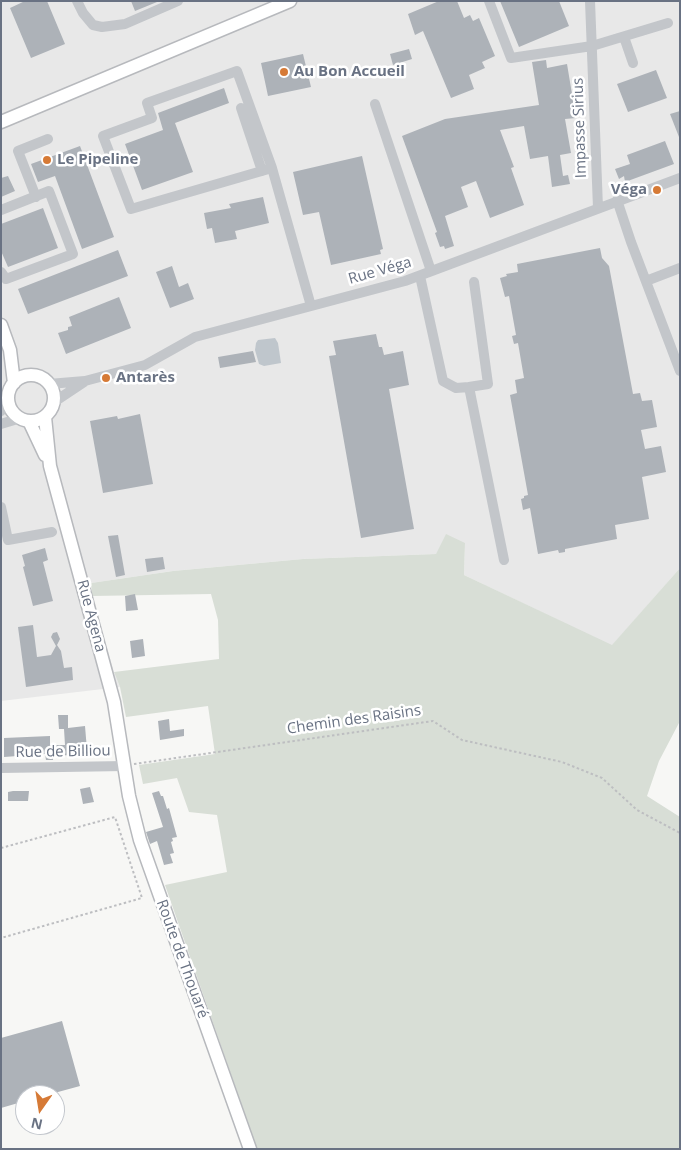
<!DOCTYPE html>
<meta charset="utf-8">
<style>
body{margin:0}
#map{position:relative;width:681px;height:1150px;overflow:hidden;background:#f7f7f5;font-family:"Open Sans",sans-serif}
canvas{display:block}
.frame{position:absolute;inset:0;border:2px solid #697283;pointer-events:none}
.north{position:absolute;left:15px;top:1085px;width:50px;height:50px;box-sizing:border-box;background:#fff;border:1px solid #c3c7cd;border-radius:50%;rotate:193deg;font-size:14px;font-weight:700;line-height:20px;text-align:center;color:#697283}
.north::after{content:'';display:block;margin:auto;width:18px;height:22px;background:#d67a36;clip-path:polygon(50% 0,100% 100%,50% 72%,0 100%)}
</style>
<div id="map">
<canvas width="681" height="1150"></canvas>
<div class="frame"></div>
<div class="north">N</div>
</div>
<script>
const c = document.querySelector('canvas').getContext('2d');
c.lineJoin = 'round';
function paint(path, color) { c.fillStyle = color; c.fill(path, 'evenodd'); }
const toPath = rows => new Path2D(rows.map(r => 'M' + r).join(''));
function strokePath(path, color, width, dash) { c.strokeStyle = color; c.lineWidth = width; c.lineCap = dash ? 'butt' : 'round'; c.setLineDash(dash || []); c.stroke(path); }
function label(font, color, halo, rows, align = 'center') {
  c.font = font + ' "Open Sans",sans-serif'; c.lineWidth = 5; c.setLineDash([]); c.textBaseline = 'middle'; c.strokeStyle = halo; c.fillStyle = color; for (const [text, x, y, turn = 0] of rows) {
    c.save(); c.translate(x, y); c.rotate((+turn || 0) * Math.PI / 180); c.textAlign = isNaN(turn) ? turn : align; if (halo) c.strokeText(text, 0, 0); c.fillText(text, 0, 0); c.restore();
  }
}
const built = toPath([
 [1,1,680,1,680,568,612,646,464,575,465,543,436,554,303,559,173,571,91,583,92,597,114,672,120,687,1,701]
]);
const green = toPath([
 [446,534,465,543,464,575,612,645,680,568,680,721,659,761,647,796,680,817,680,1149,257,1149,165,885,227,872,217,815,189,812,177,778,143,784,139,765,215,754,208,706,126,717,120,687,114,672,219,659,218,620,211,594,92,596,91,583,173,571,303,559,436,554]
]);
const water = toPath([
 [275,338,278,343,281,363,264,366,259,364,255,350,256,343,258,340]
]);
const building = toPath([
 [25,1,47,1,65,44,31,58,10,8],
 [131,1,157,1,157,2,135,11],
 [439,1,457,1,464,18,470,15,473,21,479,18,495,56,482,62,485,68,469,75,474,89,451,98,423,31,415,35,408,14],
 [500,1,559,1,569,26,519,47],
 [409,49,412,59,393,65,390,54],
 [303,54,311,87,268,96,261,63],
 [546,60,547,68,567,64,576,118,565,119,571,153,560,155,563,176,568,175,570,184,552,187,548,156,530,159,524,126,500,130,514,167,511,168,524,205,490,218,476,181,461,187,468,207,445,216,454,246,445,249,444,246,440,247,435,233,437,232,402,136,445,119,539,105,532,62],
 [656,70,667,98,628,112,617,84],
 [224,88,229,103,175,123,193,172,142,190,125,144,163,130,158,113],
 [680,111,680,137,679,137,670,114],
 [665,141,674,164,625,182,624,176,619,179,615,169,630,164,627,155],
 [80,146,114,237,82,249,55,176,38,182,31,164],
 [362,156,383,249,380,250,381,254,331,265,319,212,303,215,293,172],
 [8,176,15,191,1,197,1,178],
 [263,197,269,223,235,231,237,239,215,243,212,228,207,229,204,213,231,208,229,204],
 [43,208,58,248,8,267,1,251,1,224],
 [600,248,602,258,609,266,633,394,640,393,642,401,652,400,657,427,641,430,645,449,661,446,666,472,642,477,649,519,615,525,617,539,565,549,565,552,559,553,558,550,538,554,530,508,523,510,521,499,524,498,524,496,528,495,510,395,517,393,515,380,524,378,518,343,514,344,512,336,516,335,509,296,505,297,500,278,507,276,506,274,518,272,517,264],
 [118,250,128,276,28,314,18,289],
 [172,266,179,287,188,283,194,299,170,308,156,272],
 [119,297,131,328,66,354,58,333,68,330,68,327,72,326,69,317],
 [376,334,379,347,382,347,384,355,403,351,409,385,389,389,414,529,361,538,329,356,336,355,333,341],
 [253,351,256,362,220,368,218,357],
 [140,414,153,484,103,493,90,421,117,416,118,419],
 [118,535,125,575,116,577,108,536],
 [45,548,48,560,43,562,53,601,33,606,23,567,25,566,22,555],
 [163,557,165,569,147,572,145,559],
 [135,594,138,610,126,611,125,596],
 [33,625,37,657,51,655,56,646,51,637,53,633,57,632,60,639,57,645,61,651,64,668,72,667,73,680,26,687,18,627],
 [143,639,145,656,132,658,130,641],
 [58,715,68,715,68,728,85,726,87,750,71,752,72,755,53,756,53,760,46,760,45,754,4,757,4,738,50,736,50,745,65,745,64,729,59,729],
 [169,719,170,731,184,729,184,736,160,740,158,721],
 [90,787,94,802,83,804,80,789],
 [13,791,29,791,28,801,8,801,8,792],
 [159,791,161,796,163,796,167,809,169,808,177,837,172,838,173,841,171,842,174,853,170,854,173,863,164,865,157,841,150,844,146,832,163,827,152,793],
 [62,1021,80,1086,47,1095,25,1095,25,1101,1,1108,1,1038]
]);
const path = toPath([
 [134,764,433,721,462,740,562,762,602,778,637,810,680,833],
 [1,848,115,817,142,898,1,938]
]);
const minor = toPath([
 [77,1,83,13,93,25,102,27,125,24,178,1],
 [489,1,511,58,592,46,668,23],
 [590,1,598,208],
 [624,37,633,63],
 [375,104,431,271],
 [241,108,262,171],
 [272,168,237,71,147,103,152,118,103,136,131,209,272,168,311,306],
 [36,197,18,151,48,139],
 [617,200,631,242,680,371],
 [1,210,49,191,73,254,6,279,1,272],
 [420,276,443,381,456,388,469,387,504,560],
 [646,281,680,268],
 [49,384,85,381,145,365,195,337,405,281,680,178],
 [469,387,488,384,474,282],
 [54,402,84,382],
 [1,411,9,399],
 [1,424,21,418],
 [1,507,8,540,52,532],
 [1,768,125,766]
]);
const major = toPath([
 [1,122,290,1],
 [1,325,10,350,14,383],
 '8 398a23 23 0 1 1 46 0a23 23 0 1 1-46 0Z',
 [45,417,50,466,114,702,129,796,140,840,250,1149],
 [29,421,45,455]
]);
const markers = [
 [284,72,5,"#d67a36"],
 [47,160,5,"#d67a36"],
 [657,190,5,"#d67a36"],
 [106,378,5,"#d67a36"]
];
const poiNames = [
 ["Au Bon Accueil",294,72],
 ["Le Pipeline",57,160],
 ["Véga",647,190,"right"],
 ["Antarès",116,378]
];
const streetNames = [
 ["Impasse Sirius",580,128,-92],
 ["Rue Véga",380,271,-16],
 ["Rue Agena",91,616,75],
 ["Chemin des Raisins",354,720,-8],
 ["Rue de Billiou",63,752,-1],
 ["Route de Thouaré",182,959,70]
];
paint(built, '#e8e8e8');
paint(green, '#d8ded6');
paint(water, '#bfc6cc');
paint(building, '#adb2b8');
strokePath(major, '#b7b9bd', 15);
strokePath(path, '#bdbec1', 2, [2.5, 2.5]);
strokePath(minor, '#c3c6ca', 10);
strokePath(major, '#fff', 12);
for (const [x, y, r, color] of markers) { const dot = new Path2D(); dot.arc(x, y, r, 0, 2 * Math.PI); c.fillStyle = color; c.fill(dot); strokePath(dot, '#fff', 2); }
label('bold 15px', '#697283', '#fff', poiNames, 'left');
label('15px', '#697283', '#fff', streetNames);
</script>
